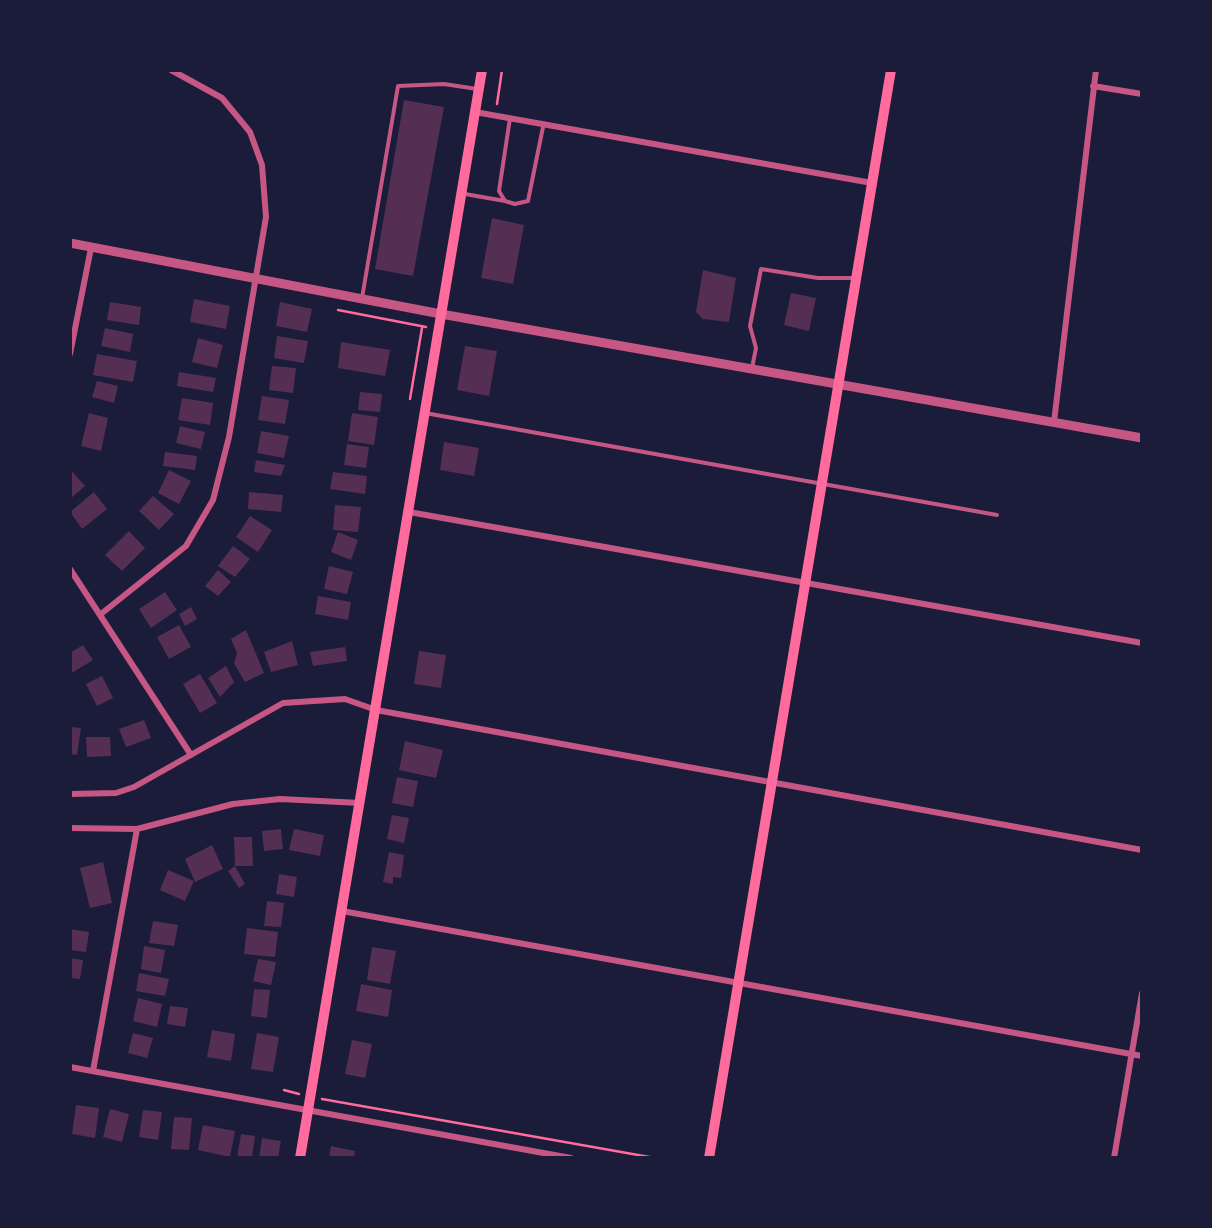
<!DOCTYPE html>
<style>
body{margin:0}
#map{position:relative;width:1212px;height:1228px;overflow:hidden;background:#1b1b3a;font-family:"Varela Round",sans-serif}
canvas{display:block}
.frame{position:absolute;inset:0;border:72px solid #1b1b3a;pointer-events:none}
</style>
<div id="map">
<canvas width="1212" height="1228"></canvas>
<div class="frame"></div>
</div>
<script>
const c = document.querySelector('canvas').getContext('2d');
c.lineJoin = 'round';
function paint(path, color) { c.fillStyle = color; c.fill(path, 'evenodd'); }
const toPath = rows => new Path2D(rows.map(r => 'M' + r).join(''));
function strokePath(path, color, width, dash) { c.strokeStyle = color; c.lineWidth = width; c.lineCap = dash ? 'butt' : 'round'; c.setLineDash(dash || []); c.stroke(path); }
const building = toPath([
 [404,100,444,107,413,276,375,269],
 [492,218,524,225,513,284,481,278],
 [703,270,736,278,729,322,703,319,696,312],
 [791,293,816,298,809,331,784,325],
 [194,299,230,306,226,329,190,322],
 [110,302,141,307,139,325,107,320],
 [280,302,312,309,307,332,276,326],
 [105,328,133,334,130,352,101,346],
 [277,336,308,341,304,363,274,358],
 [198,338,223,345,217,368,192,362],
 [341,342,390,350,385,376,338,368],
 [465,346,497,351,489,396,457,390],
 [97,354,137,361,133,382,93,375],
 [272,366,296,368,293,393,269,390],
 [179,372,216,378,213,392,177,386],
 [97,381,118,386,114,403,92,397],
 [360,392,382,394,380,412,358,410],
 [262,396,289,400,285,424,258,420],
 [182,398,213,403,210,425,178,420],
 [89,413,108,418,101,451,81,446],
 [352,413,378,417,374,445,348,441],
 [180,426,205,432,201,449,176,443],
 [261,431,289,436,284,458,257,453],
 [444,442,479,448,474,476,440,470],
 [347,444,369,447,366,468,344,465],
 [165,452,197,456,195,470,163,466],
 [256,460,285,465,281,476,254,472],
 [70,469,85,486,70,499],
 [169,470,191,481,179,504,158,493],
 [333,472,367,476,365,494,330,489],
 [94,492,107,509,82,529,70,512],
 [249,492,283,495,281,512,248,509],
 [153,496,174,514,159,530,139,511],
 [335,505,361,507,358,532,333,530],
 [250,516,272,530,258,552,236,537],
 [129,531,145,548,122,571,105,555],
 [338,532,358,540,351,560,331,552],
 [233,546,250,559,235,577,218,566],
 [329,566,353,572,347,594,324,589],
 [218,570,231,582,218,596,205,586],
 [165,592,177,610,151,628,139,609],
 [318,596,351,602,348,620,315,614],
 [191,607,197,619,185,626,179,614],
 [179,625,191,647,169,659,157,637],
 [246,630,264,673,245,682,234,663,237,653,231,639],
 [292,641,298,665,271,672,264,652],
 [83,645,93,660,70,674,70,653],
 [345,647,347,661,313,666,310,652],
 [419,651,446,655,441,688,414,684],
 [226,666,234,682,220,697,208,678],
 [200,674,217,703,200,713,183,684],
 [102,676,113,698,97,706,86,684],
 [144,720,151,738,126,747,119,729],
 [70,727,81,728,77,755,70,754],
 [86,737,110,737,111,756,87,757],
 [405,741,443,750,436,778,399,770],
 [397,777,418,781,413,807,392,803],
 [392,815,409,818,404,843,387,839],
 [281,829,283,849,264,851,262,831],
 [294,829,324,835,320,856,289,850],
 [234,837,252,837,253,866,235,866,245,884,239,888,228,871,235,866],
 [212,845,223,869,195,882,185,859],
 [389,852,404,855,401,878,393,877,393,884,383,882],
 [103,862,112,903,90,908,80,868],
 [168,870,194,881,185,901,160,890],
 [279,874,297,877,294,897,276,894],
 [267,901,284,903,281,927,264,926],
 [153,921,178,925,174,946,149,943],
 [247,928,278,932,275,957,244,954],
 [70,929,89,932,86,952,70,950],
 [144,946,165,950,161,973,141,969],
 [372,947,396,951,390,984,367,980],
 [70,958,83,960,80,979,70,978],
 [258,959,276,962,271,985,253,981],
 [139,973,169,979,165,996,136,991],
 [361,984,392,990,388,1017,356,1011],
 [254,989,270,990,267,1018,251,1016],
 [138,998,162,1004,157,1027,133,1021],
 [170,1006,188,1008,185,1027,167,1024],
 [212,1030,235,1034,231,1061,207,1057],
 [133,1033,153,1038,147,1058,128,1053],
 [257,1033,279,1037,273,1072,251,1069],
 [352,1040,372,1044,365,1078,345,1074],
 [76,1105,99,1108,95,1138,72,1134],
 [110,1109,129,1114,122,1142,103,1137],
 [143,1110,162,1112,158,1140,139,1137],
 [174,1117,192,1118,189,1150,171,1149],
 [203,1125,235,1131,230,1157,198,1150],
 [241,1134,255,1136,252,1158,237,1158],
 [262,1138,281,1141,278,1158,259,1158],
 [331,1146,355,1151,354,1158,329,1158]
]);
const path = toPath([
 [497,104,502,70],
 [338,310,426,327],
 [410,399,422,328],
 [284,1090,299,1094],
 [322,1099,655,1158]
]);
const service = toPath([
 [510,118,499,191,505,201,515,204,528,201,529,196,543,127],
 [465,194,505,201],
 [362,298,398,86,444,84,477,89],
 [752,368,756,348,750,326,761,269,818,278,852,278],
 [425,413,997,515]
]);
const minor = toPath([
 [1093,86,1142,94],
 [475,112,872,183],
 [70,354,91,248],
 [1054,422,1096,70],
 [409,512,1142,643],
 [70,569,191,755],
 [101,614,186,546,213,500,229,437,266,217,262,165,250,132,222,98,171,70],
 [70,794,116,793,134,787,283,703,345,699,376,710,1142,850],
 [70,828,137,829,233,804,280,799,360,803],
 [342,911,1142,1056],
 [70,1067,571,1158],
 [93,1071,137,829],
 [1114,1158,1142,993]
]);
const tertiary = toPath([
 [70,243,441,314,1142,438]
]);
const secondary = toPath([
 [300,1158,482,70],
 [709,1158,891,70]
]);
paint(building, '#542f53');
strokePath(path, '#ff6b9d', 2.5);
strokePath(service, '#c65784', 4);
strokePath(minor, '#c65784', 6);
strokePath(tertiary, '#c65784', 9);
strokePath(secondary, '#ff6b9d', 10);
</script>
